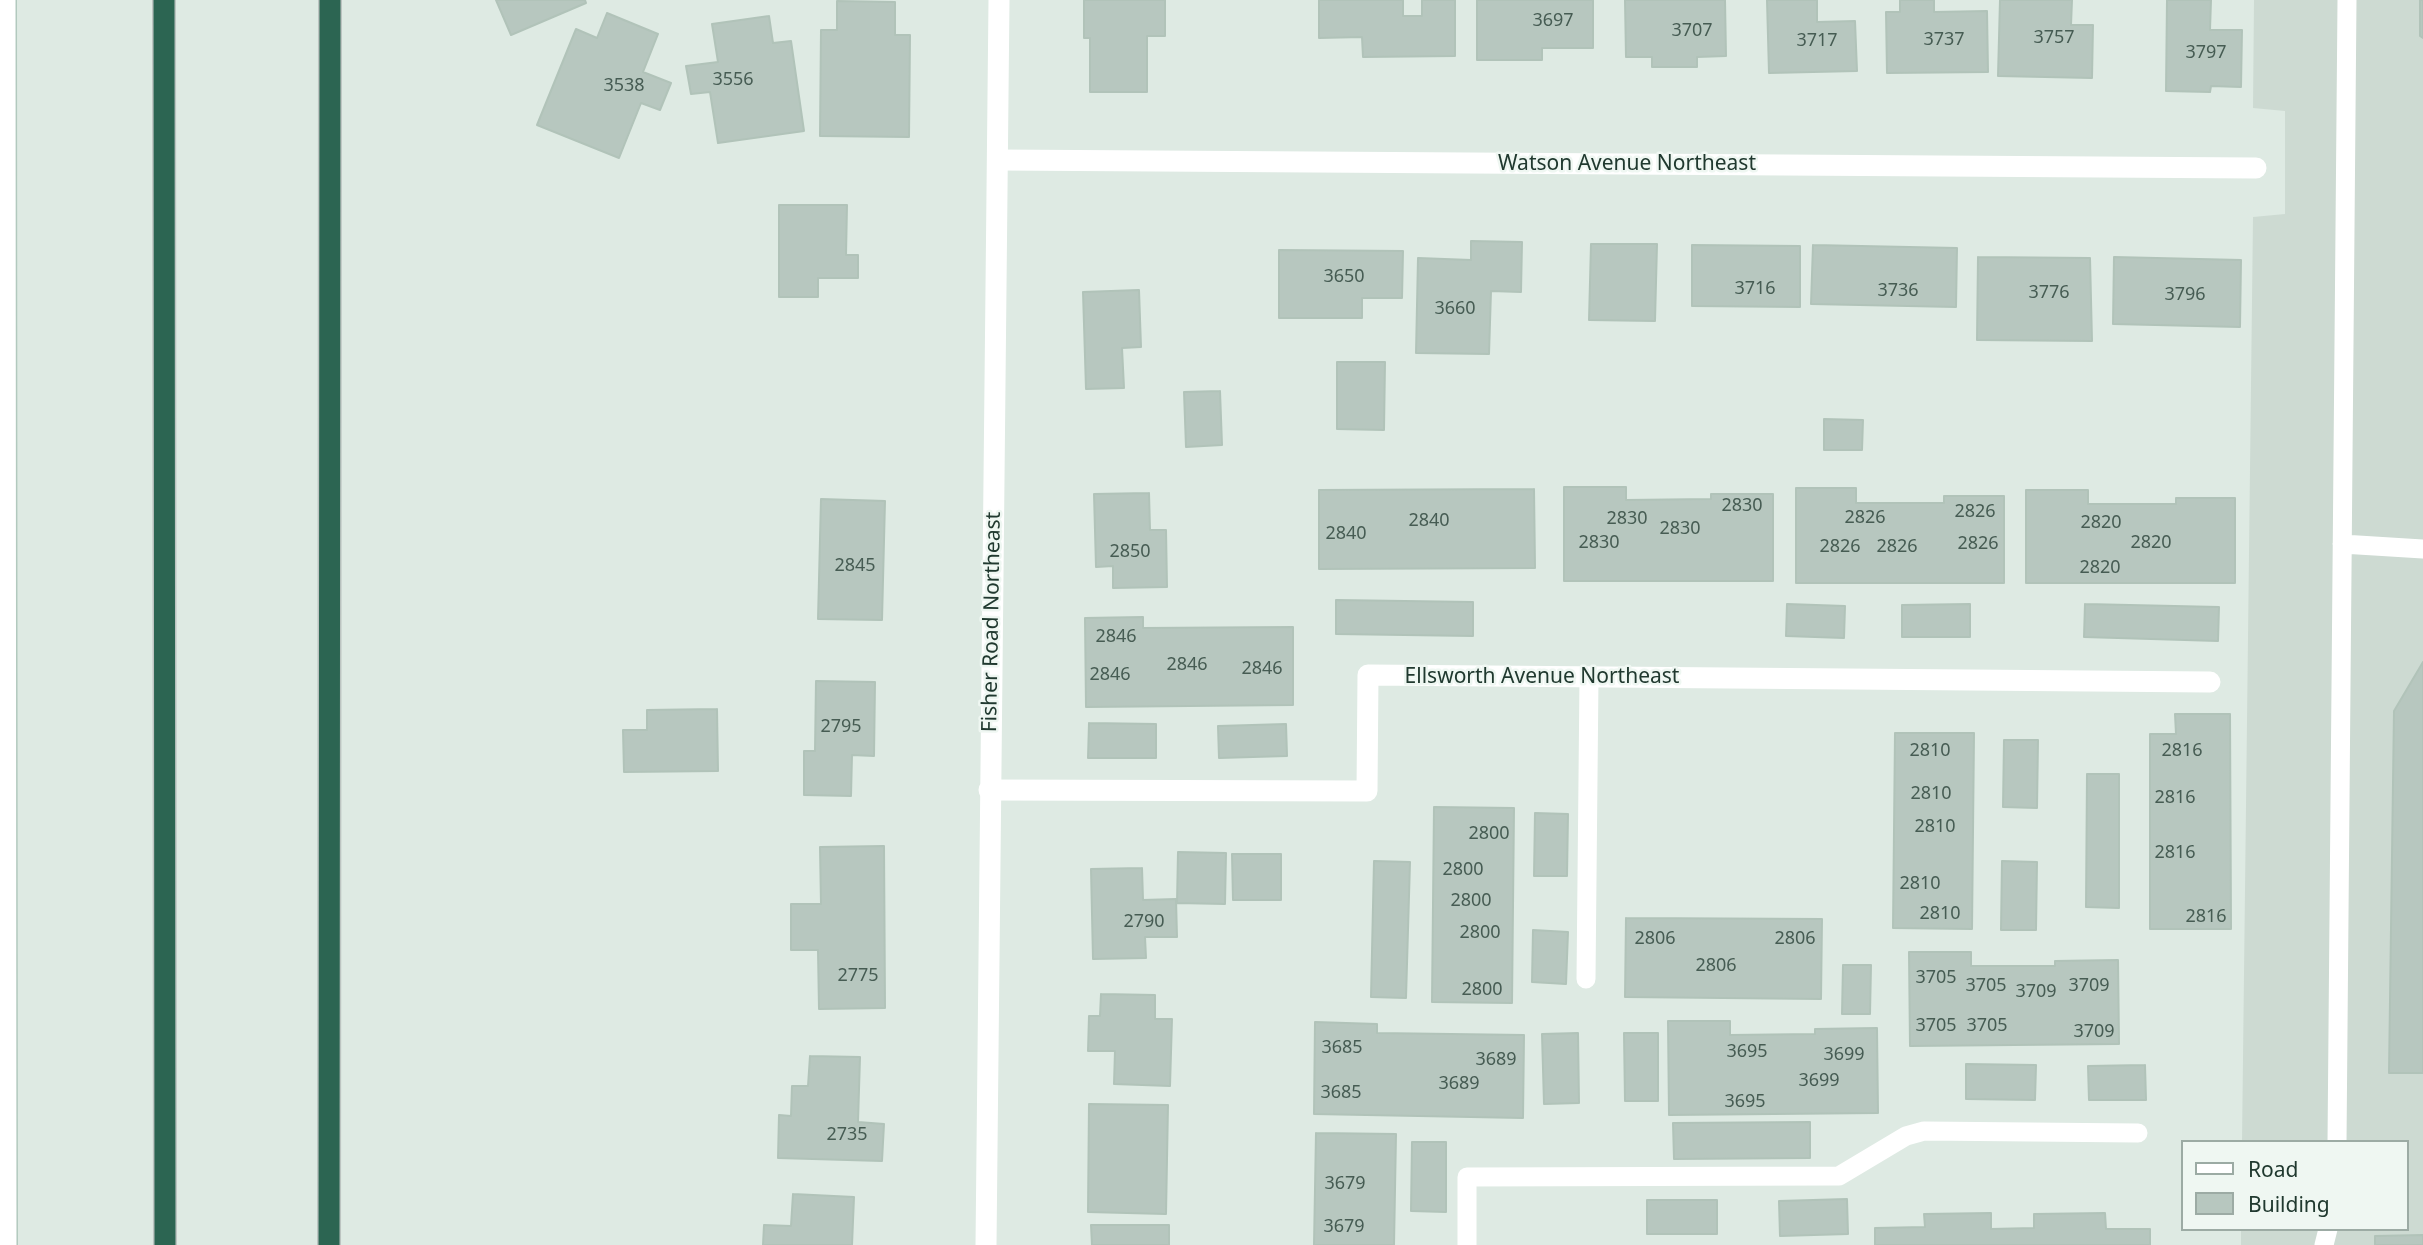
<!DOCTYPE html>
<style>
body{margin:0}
#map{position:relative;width:2423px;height:1245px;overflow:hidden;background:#deeae3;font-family:"Noto Sans",sans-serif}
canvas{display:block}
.legend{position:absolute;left:2181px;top:1140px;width:228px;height:91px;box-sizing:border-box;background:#eff7f2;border:2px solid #9caba4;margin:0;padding:9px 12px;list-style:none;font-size:21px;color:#20392f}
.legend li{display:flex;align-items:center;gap:14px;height:35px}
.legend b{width:35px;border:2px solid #9caba4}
</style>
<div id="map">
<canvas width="2423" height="1245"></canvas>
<ul class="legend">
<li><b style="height:9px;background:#fff"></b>Road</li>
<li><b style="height:19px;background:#b7c7bf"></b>Building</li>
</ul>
</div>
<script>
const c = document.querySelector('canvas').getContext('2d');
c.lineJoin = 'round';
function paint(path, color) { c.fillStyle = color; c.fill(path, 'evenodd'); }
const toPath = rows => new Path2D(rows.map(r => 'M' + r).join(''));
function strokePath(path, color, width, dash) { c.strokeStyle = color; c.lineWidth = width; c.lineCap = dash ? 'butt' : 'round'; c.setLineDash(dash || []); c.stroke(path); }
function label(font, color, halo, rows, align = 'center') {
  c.font = font + ' "Noto Sans",sans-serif'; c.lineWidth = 5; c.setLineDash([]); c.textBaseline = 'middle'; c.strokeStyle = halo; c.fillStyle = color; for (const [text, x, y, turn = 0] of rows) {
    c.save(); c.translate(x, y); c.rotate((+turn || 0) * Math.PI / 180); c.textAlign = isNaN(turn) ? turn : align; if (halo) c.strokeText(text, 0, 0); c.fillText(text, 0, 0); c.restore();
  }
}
const built = toPath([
 [2254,0,2423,0,2423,1245,2241,1245,2241,1229,2407,1229,2407,1142,2242,1142,2253,217,2285,214,2285,111,2253,108]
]);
const building = toPath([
 [496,0,585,0,586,3,511,35,496,0],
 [1084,0,1165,0,1165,36,1147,36,1147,92,1090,92,1090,38,1084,38,1084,0],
 [1319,0,1403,0,1403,16,1422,16,1422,0,1455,0,1455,56,1363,57,1362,37,1319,38,1319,0],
 [1477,0,1593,0,1593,48,1542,48,1542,60,1477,60,1477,0],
 [1625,0,1725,0,1726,56,1697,57,1697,67,1652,67,1652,57,1626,57,1625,0],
 [1767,0,1817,0,1817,22,1855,21,1857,71,1769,73,1767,0],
 [1900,0,1934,0,1934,12,1987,11,1988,72,1887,73,1886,12,1900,12,1900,0],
 [2000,0,2072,0,2071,25,2093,25,2092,78,1998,76,2000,0],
 [2167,0,2211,0,2210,30,2242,30,2241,87,2211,86,2210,92,2166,91,2167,0],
 [2420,0,2423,0,2423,38,2420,36,2420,0],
 [837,1,895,2,895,35,910,35,909,137,820,136,821,30,837,30,837,1],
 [607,13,658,34,643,72,671,83,660,110,641,103,619,158,537,125,576,29,597,38,607,13],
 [769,16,773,43,791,41,804,131,718,143,710,92,691,94,686,66,718,62,712,24,769,16],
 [779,205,847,205,846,255,858,255,858,278,818,278,818,297,779,297,779,205],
 [1471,241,1522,242,1521,292,1491,291,1489,354,1416,353,1418,258,1471,260,1471,241],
 [1591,244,1657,244,1655,321,1589,320,1591,244],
 [1692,245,1800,246,1800,307,1692,306,1692,245],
 [1813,245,1957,248,1956,307,1811,304,1813,245],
 [1279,250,1403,251,1402,298,1362,298,1362,318,1279,318,1279,250],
 [1978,257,2090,258,2092,341,1977,340,1978,257],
 [2114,257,2241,260,2240,327,2113,324,2114,257],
 [1139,290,1141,347,1122,348,1124,388,1086,389,1083,292,1139,290],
 [1337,362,1385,362,1384,430,1337,429,1337,362],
 [1220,391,1222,445,1186,447,1184,392,1220,391],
 [1824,419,1863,420,1862,450,1824,450,1824,419],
 [1564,487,1626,487,1626,500,1711,499,1711,494,1773,494,1773,581,1564,581,1564,487],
 [1796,488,1856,488,1856,503,1944,503,1944,496,2004,496,2004,583,1796,583,1796,488],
 [1534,489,1535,568,1319,569,1319,490,1534,489],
 [2026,490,2088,490,2088,504,2176,504,2176,498,2235,498,2235,583,2026,583,2026,490],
 [1149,493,1150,530,1166,530,1167,587,1113,588,1113,566,1096,567,1094,494,1149,493],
 [821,499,885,501,882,620,818,619,821,499],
 [1336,600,1473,602,1473,636,1336,634,1336,600],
 [1787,604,1845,606,1844,638,1786,636,1787,604],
 [1970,604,1970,637,1902,637,1902,605,1970,604],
 [2085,604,2219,607,2218,641,2084,637,2085,604],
 [1143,617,1143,628,1293,627,1293,705,1086,707,1085,618,1143,617],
 [2423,662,2423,1073,2389,1073,2394,711,2423,662],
 [816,681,875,682,874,756,852,755,851,796,804,795,804,751,815,751,816,681],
 [717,709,718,771,624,772,623,730,647,730,647,710,717,709],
 [2175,714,2230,714,2231,929,2150,929,2150,734,2176,734,2175,714],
 [1089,723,1156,724,1156,758,1088,758,1089,723],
 [1286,724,1287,756,1219,758,1218,726,1286,724],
 [1895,733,1974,733,1972,929,1893,928,1895,733],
 [2004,740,2038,740,2037,808,2003,807,2004,740],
 [2087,774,2119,774,2119,908,2086,907,2087,774],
 [1434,807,1514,808,1512,1003,1432,1002,1434,807],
 [1535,813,1568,814,1567,876,1534,876,1535,813],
 [884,846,885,1008,819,1009,818,950,791,950,791,904,821,904,820,847,884,846],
 [1178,852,1226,853,1225,904,1177,903,1178,852],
 [1232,854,1281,854,1281,900,1233,900,1232,854],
 [1374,861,1410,862,1406,998,1371,997,1374,861],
 [2002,861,2037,862,2036,930,2001,930,2002,861],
 [1142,868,1143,900,1176,899,1177,937,1145,937,1146,958,1093,959,1091,869,1142,868],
 [1626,918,1822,919,1821,999,1625,997,1626,918],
 [1533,930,1568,932,1566,984,1532,982,1533,930],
 [1909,952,1971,952,1971,966,2055,966,2055,961,2118,960,2119,1044,1910,1046,1909,952],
 [1843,965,1871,965,1870,1014,1842,1014,1843,965],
 [1101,994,1155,995,1155,1019,1172,1019,1170,1086,1114,1084,1115,1051,1088,1051,1089,1016,1100,1016,1101,994],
 [1668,1021,1730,1021,1730,1035,1815,1034,1815,1029,1877,1028,1878,1113,1669,1115,1668,1021],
 [1315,1022,1377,1024,1377,1033,1524,1035,1523,1118,1314,1114,1315,1022],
 [1578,1033,1579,1103,1544,1104,1542,1034,1578,1033],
 [1624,1033,1658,1033,1658,1101,1625,1101,1624,1033],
 [810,1056,860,1057,858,1122,884,1124,882,1161,778,1158,779,1115,791,1116,792,1086,808,1086,810,1056],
 [1966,1064,2036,1065,2035,1100,1966,1099,1966,1064],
 [2145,1065,2146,1100,2089,1100,2088,1066,2145,1065],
 [1089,1104,1168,1105,1166,1214,1088,1212,1089,1104],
 [1810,1122,1810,1158,1674,1159,1673,1123,1810,1122],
 [1316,1133,1396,1134,1394,1245,1314,1245,1316,1133],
 [1412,1142,1446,1142,1446,1212,1411,1211,1412,1142],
 [793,1194,854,1197,852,1245,763,1245,764,1225,791,1226,793,1194],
 [1847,1199,1848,1234,1780,1236,1779,1201,1847,1199],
 [1647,1200,1717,1200,1717,1234,1647,1234,1647,1200],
 [1991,1213,1991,1229,2034,1228,2034,1214,2105,1213,2106,1229,2150,1229,2150,1245,1875,1245,1875,1228,1925,1227,1924,1214,1991,1213],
 [1091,1225,1169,1225,1169,1245,1092,1245,1091,1225],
 [2423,1235,2423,1245,2375,1245,2375,1236,2423,1235]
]);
const service = toPath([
 [2342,544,2423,549],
 [1586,979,1589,677],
 [2337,1142,2347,0],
 [1467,1245,1467,1177,1839,1176,1906,1136,1924,1131,2138,1133],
 [2324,1245,2328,1229]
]);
const minor = toPath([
 [998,160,2256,168],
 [989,790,1367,791,1368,675,2210,682]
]);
const tertiary = toPath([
 [986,1245,999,0]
]);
const secondary = toPath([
 [5,0,6,1245]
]);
const motorway = toPath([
 [164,0,165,1245],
 [329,1245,330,0]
]);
const numberNames = [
 ["3697",1553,21],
 ["3707",1692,31],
 ["3757",2054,38],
 ["3737",1944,40],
 ["3717",1817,41],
 ["3797",2206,53],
 ["3556",733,80],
 ["3538",624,86],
 ["3650",1344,277],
 ["3716",1755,289],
 ["3736",1898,291],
 ["3776",2049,293],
 ["3796",2185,295],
 ["3660",1455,309],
 ["2830",1742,506],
 ["2826",1975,512],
 ["2826",1865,518],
 ["2830",1627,519],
 ["2840",1429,521],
 ["2820",2101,523],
 ["2830",1680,529],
 ["2840",1346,534],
 ["2830",1599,543],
 ["2820",2151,543],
 ["2826",1978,544],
 ["2826",1840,547],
 ["2826",1897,547],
 ["2850",1130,552],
 ["2845",855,566],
 ["2820",2100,568],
 ["2846",1116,637],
 ["2846",1187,665],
 ["2846",1262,669],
 ["2846",1110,675],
 ["2795",841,727],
 ["2810",1930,751],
 ["2816",2182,751],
 ["2810",1931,794],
 ["2816",2175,798],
 ["2810",1935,827],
 ["2800",1489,834],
 ["2816",2175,853],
 ["2800",1463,870],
 ["2810",1920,884],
 ["2800",1471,901],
 ["2810",1940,914],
 ["2816",2206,917],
 ["2790",1144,922],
 ["2800",1480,933],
 ["2806",1655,939],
 ["2806",1795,939],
 ["2806",1716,966],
 ["2775",858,976],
 ["3705",1936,978],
 ["3705",1986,986],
 ["3709",2089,986],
 ["2800",1482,990],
 ["3709",2036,992],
 ["3705",1936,1026],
 ["3705",1987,1026],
 ["3709",2094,1032],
 ["3685",1342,1048],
 ["3695",1747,1052],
 ["3699",1844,1055],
 ["3689",1496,1060],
 ["3699",1819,1081],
 ["3689",1459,1084],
 ["3685",1341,1093],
 ["3695",1745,1102],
 ["2735",847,1135],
 ["3679",1345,1184],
 ["3679",1344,1227]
];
const streetNames = [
 ["Watson Avenue Northeast",1627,164],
 ["Fisher Road Northeast",992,622,-89],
 ["Ellsworth Avenue Northeast",1542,677]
];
paint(built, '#cddad2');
paint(building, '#b7c7bf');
strokePath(building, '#b1c3b9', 2);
strokePath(secondary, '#b2c9be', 24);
strokePath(motorway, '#bcc4c1', 24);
strokePath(service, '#fff', 19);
strokePath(minor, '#fff', 21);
strokePath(tertiary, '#fff', 21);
strokePath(secondary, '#fff', 21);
strokePath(motorway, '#2c6552', 21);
label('18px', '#465c53', null, numberNames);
label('21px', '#20392f', '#eff7f2', streetNames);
</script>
